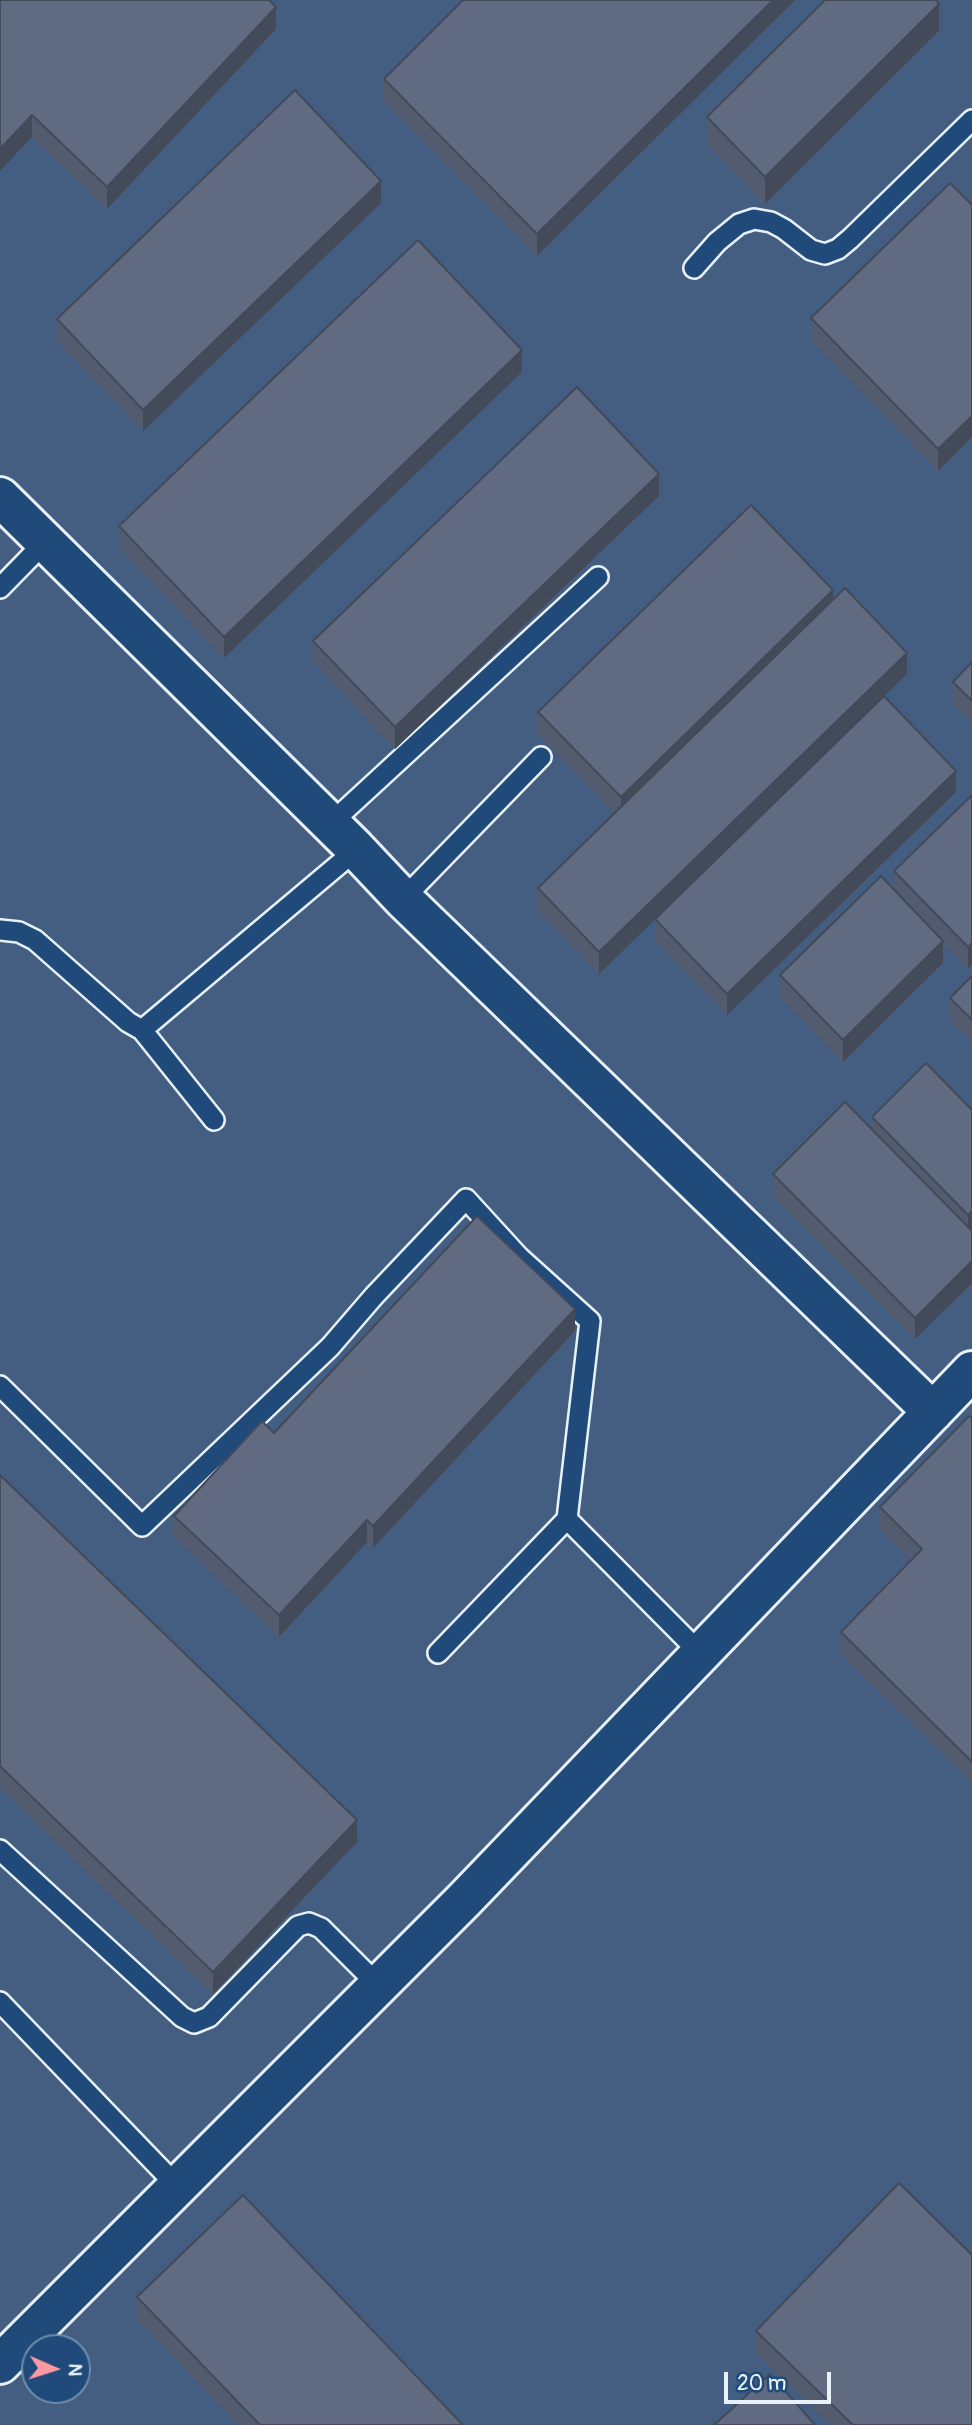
<!DOCTYPE html>
<style>
body{margin:0}
#map{position:relative;width:972px;height:2425px;overflow:hidden;background:#32547c;font-family:Pangolin,sans-serif}
canvas{display:block}
.north{position:absolute;left:21px;top:2334px;width:70px;height:70px;box-sizing:border-box;background:#1f4a7a;border:2px solid #6f8dac;border-radius:50%;rotate:93deg;font-size:19px;font-weight:700;line-height:28px;text-align:center;color:#e8f1f8}
.north::after{content:'';display:block;margin:auto;width:24px;height:32px;background:#ff9aa2;clip-path:polygon(50% 0,100% 100%,50% 72%,0 100%)}
.scale{position:absolute;left:724px;top:2372px;width:107px;height:32px;box-sizing:border-box;border:4px solid #e8f1f8;border-top:0;padding-left:9px;font-size:21px;line-height:24px;white-space:nowrap;color:#e8f1f8;-webkit-text-stroke:5px #1f4a7a;paint-order:stroke}
</style>
<div id="map">
<canvas width="972" height="2425"></canvas>
<div class="north">N</div>
<div class="scale">20 m</div>
</div>
<script>
const c = document.querySelector('canvas').getContext('2d');
c.lineJoin = 'round';
function paint(path, color) { c.fillStyle = color; c.fill(path, 'evenodd'); }
const toPath = rows => new Path2D(rows.map(r => 'M' + r).join(''));
function strokePath(path, color, width, dash) { c.strokeStyle = color; c.lineWidth = width; c.lineCap = dash ? 'butt' : 'round'; c.setLineDash(dash || []); c.stroke(path); }
const built = toPath([
 [0,0,972,0,972,2425,0,2425],
 [35,2348,77,2348,77,2390,35,2390]
]);
const lane = toPath([
 [694,268,717,242,739,224,754,219,771,222,784,229,811,250,825,254,838,249,850,239,972,120],
 [0,588,45,542],
 [330,824,598,577],
 [403,899,541,757],
 [0,930,19,932,35,940,128,1022,142,1030],
 [214,1120,142,1030,356,850],
 [0,1386,142,1526,330,1347,374,1296,466,1199,519,1257,590,1321,567,1519,700,1653],
 [438,1653,567,1519],
 [0,1850,182,2017,194,2023,209,2017,298,1926,309,1923,321,1928,378,1985],
 [0,2002,178,2187]
]);
const street = toPath([
 [0,497,355,848,403,899,933,1412],
 [0,2364,464,1900,972,1371]
]);
const wall = toPath([
 [0,0,276,29,107,209,32,137],
 [795,0,537,256,384,101,384,79],
 [939,31,765,204,707,144,707,117],
 [381,203,143,431,57,341,57,319],
 [972,205,972,437,938,471,811,340,811,318],
 [522,372,224,658,119,548,119,526],
 [659,496,395,749,313,662,313,641],
 [833,600,907,674,884,696,956,792,727,1015,655,941,655,919,599,974,538,910,538,888,615,813,538,734,538,712],
 [972,662,972,723,953,704,953,682],
 [972,795,972,965,968,969,943,943,943,963,843,1062,780,997,780,975,894,890,894,871],
 [972,976,972,1042,950,1020,950,998],
 [972,1110,972,1283,915,1339,773,1196,773,1174,872,1130,872,1117],
 [575,1331,373,1548,367,1542,279,1637,174,1537,174,1516,274,1433],
 [972,1418,972,1783,841,1654,841,1632,911,1560,880,1529,880,1507],
 [0,1475,357,1842,213,1994,0,1788],
 [137,2297,463,2425,239,2425,137,2319],
 [756,2331,972,2425,831,2425,756,2353]
]);
const shadedWall = toPath([
 [773,0,795,0,537,256,537,234],
 [939,4,939,31,765,204,765,177],
 [276,7,276,29,107,209,107,187],
 [32,115,32,137,0,171,0,149],
 [381,181,381,203,143,431,143,410],
 [522,350,522,372,224,658,224,637],
 [972,416,972,437,938,471,938,449],
 [659,474,659,496,395,749,395,727],
 [833,590,833,612,621,819,621,797],
 [907,653,907,674,599,974,599,952],
 [956,771,956,792,727,1015,727,994],
 [943,941,943,963,843,1062,843,1040],
 [972,943,972,965,968,969,968,947],
 [972,1211,972,1233,968,1237,968,1215],
 [972,1261,972,1283,915,1339,915,1318],
 [575,1309,575,1331,373,1548,373,1526],
 [367,1520,367,1542,279,1637,279,1615],
 [357,1820,357,1842,213,1994,213,1972]
]);
const building = toPath([
 [0,0,269,0,276,7,107,187,32,115,0,149,0,0],
 [463,0,773,0,537,234,384,79,463,0],
 [825,0,936,0,939,4,765,177,707,117,825,0],
 [295,90,381,181,143,410,57,319,295,90],
 [950,183,972,205,972,416,938,449,811,318,950,183],
 [418,240,522,350,224,637,119,526,418,240],
 [577,387,659,474,395,727,313,641,577,387],
 [751,505,833,590,621,797,538,712,751,505],
 [845,588,907,653,599,952,538,888,845,588],
 [972,662,972,701,953,682,972,662],
 [884,696,956,771,727,994,655,919,884,696],
 [972,795,972,943,968,947,894,871,972,795],
 [881,876,943,941,843,1040,780,975,881,876],
 [972,976,972,1020,950,998,972,976],
 [926,1063,972,1110,972,1211,968,1215,872,1117,926,1063],
 [845,1102,972,1231,972,1261,915,1318,773,1174,845,1102],
 [477,1216,575,1309,373,1526,367,1520,279,1615,174,1516,262,1421,274,1433,477,1216],
 [969,1416,972,1418,972,1762,841,1632,922,1549,880,1507,969,1416],
 [0,1475,357,1820,213,1972,0,1766,0,1475],
 [899,2183,972,2255,972,2425,853,2425,756,2331,899,2183],
 [243,2195,463,2425,260,2425,137,2297,243,2195],
 [770,2374,815,2425,714,2425,770,2374]
]);
paint(built, '#435e80');
strokePath(lane, '#e8f1f8', 24);
strokePath(street, '#e8f1f8', 44);
strokePath(lane, '#1f4a7a', 19);
strokePath(street, '#1f4a7a', 38);
paint(wall, '#535b6f');
paint(shadedWall, '#434a5a');
paint(building, '#606a81');
strokePath(building, '#434a5a', 2);
</script>
